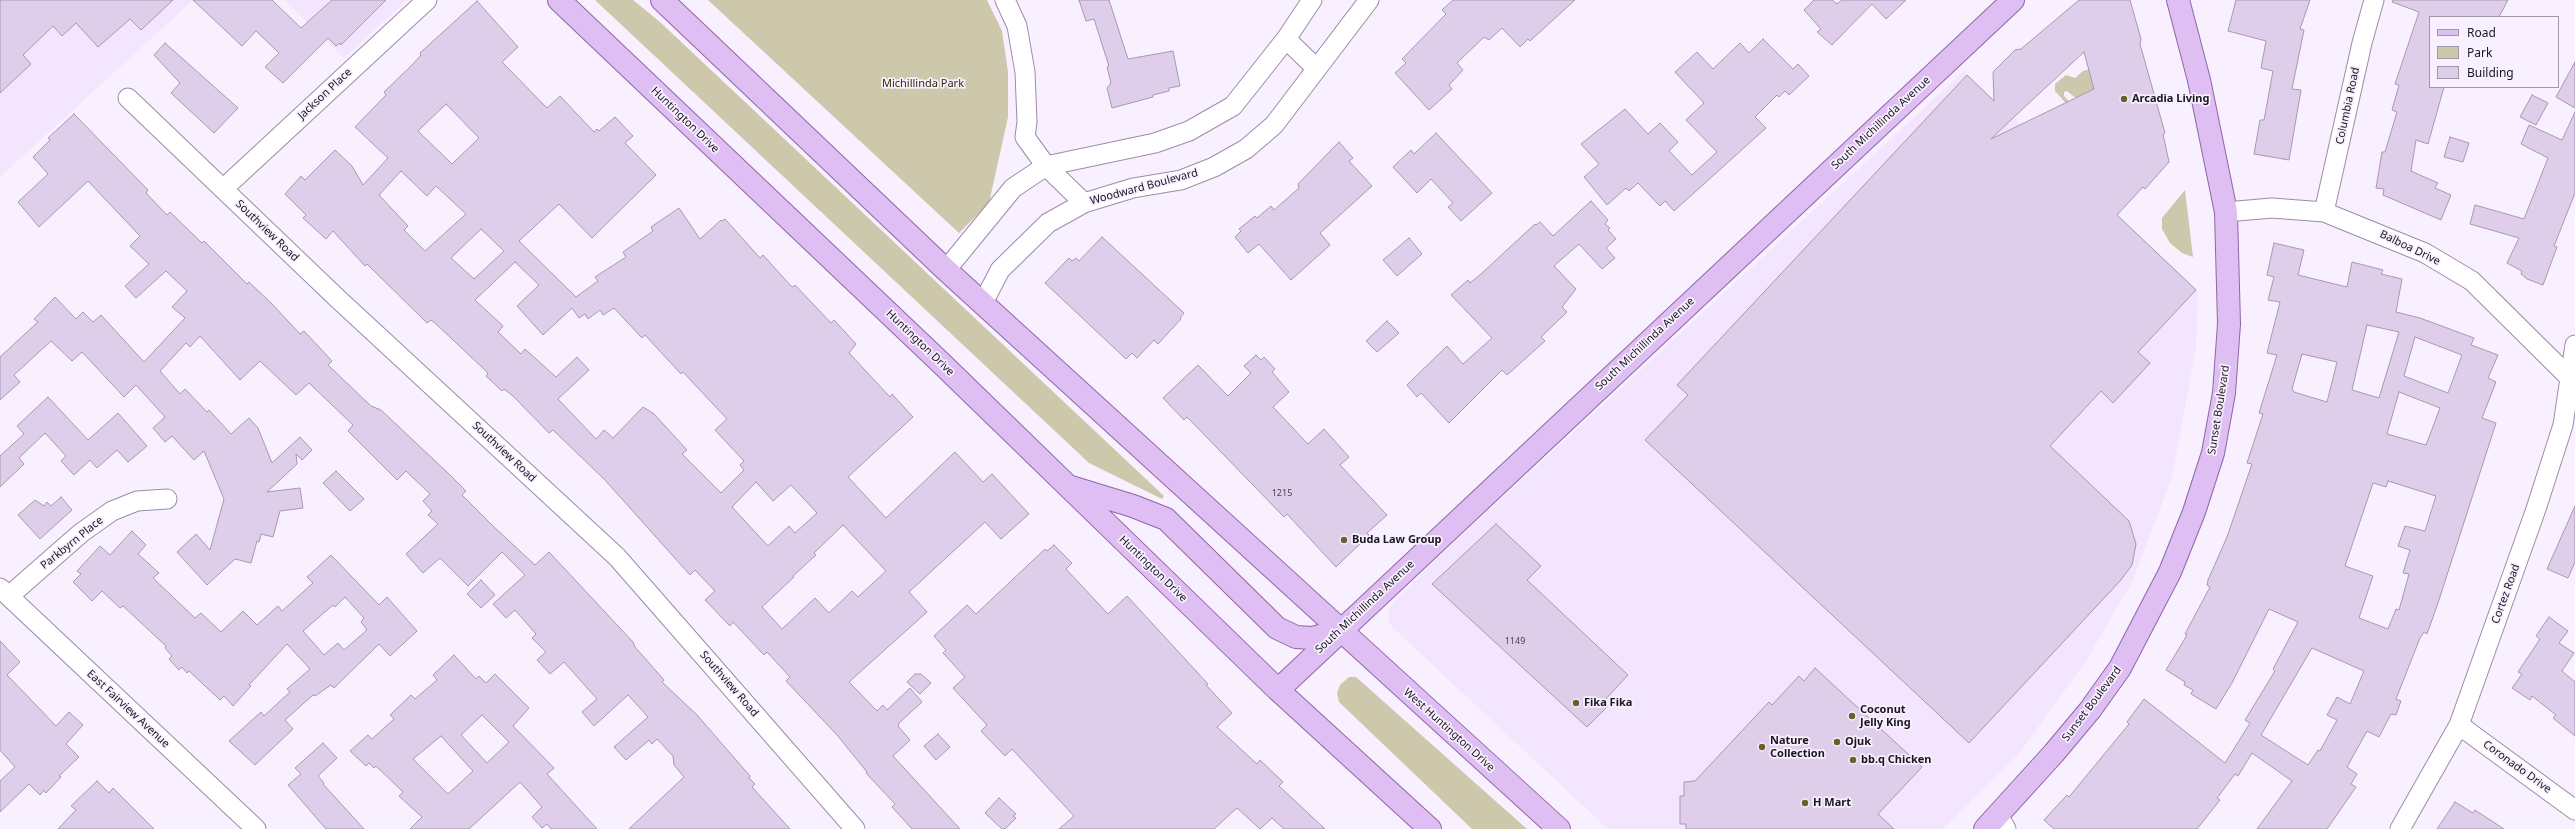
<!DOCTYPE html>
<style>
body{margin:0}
#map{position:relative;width:2575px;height:829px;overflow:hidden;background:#f8f0fe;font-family:"Noto Sans",sans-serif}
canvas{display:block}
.legend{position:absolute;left:2429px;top:16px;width:130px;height:72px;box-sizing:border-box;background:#f8f0fe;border:1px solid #a098a5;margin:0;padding:5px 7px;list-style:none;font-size:12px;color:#1b1520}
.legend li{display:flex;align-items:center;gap:8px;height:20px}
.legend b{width:20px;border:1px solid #a098a5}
</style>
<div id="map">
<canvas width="2575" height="829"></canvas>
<ul class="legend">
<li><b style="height:5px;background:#dfbef4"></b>Road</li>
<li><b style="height:11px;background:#cdc7ab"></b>Park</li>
<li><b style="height:11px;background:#decee9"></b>Building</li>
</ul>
</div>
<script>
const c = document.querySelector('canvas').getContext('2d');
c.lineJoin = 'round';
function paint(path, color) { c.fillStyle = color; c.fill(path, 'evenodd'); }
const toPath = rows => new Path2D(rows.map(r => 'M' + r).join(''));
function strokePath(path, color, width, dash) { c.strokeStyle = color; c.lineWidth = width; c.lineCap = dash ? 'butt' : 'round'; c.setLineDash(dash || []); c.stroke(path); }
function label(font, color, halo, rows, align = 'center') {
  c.font = font + ' "Noto Sans",sans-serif'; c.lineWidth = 3.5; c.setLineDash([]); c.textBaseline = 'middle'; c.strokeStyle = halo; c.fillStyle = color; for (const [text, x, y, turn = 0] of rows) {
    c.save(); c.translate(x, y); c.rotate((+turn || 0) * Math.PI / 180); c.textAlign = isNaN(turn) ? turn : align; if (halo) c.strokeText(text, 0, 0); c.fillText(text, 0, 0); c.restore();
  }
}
const built = toPath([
 [0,0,193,0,0,177],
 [284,0,407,0,344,58],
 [1964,71,2198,290,2196,347,2172,477,2133,580,2086,661,2018,755,1943,829,1608,829,1392,627,1389,621,1389,608,1433,562]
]);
const green = toPath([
 [595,0,633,0,660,22,1164,496,1162,499,1089,463],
 [708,0,987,0,1002,31,1008,72,1008,117,989,203,959,233],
 [2090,69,2093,73,2094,80,2092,81,2097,100,2101,111,2105,114,2108,134,2114,147,2108,154,2102,144,2086,132,2084,128,2086,126,2055,91,2055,84,2066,75,2075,78,2083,71],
 [2067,91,2076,98,2081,95,2086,97,2089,102,2087,108,2082,110,2075,108,2064,96,2064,92],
 [2185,190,2193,257,2182,253,2170,243,2162,229,2162,218],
 [1349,677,1356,677,1527,829,1472,829,1339,702,1337,693,1340,685]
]);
const building = toPath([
 [0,0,173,0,141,30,130,19,98,47,76,23,62,36,53,26,23,55,31,64,0,93,0,0],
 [193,0,272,0,301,28,332,0,386,0,341,45,340,43,336,46,328,38,283,83,265,67,279,53,256,31,242,46,193,0],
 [1079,0,1109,0,1128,59,1173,51,1180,86,1169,88,1169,91,1153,95,1153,97,1112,108,1107,88,1111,83,1107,67,1109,66,1094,19,1086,21,1079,0],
 [1453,0,1575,0,1530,41,1528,39,1520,47,1502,28,1489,40,1484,37,1457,63,1463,70,1449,85,1452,89,1429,110,1395,73,1406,63,1402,59,1446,14,1442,10,1453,0],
 [1814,0,1832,0,1837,4,1842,0,1906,0,1886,19,1872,4,1832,45,1817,32,1821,29,1804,10,1814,0],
 [2079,0,2130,0,2141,39,2140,44,2165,133,2163,134,2169,162,2145,189,2143,187,2117,215,2196,290,2138,352,2150,363,2113,403,2101,391,2050,446,2129,521,2136,544,2132,565,2120,581,1969,743,1645,440,1688,395,1677,385,1967,75,1994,101,1993,72,2015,50,2021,49,2079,0],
 [2084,52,2094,89,1991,139,2013,118,2084,52],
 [2236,0,2310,0,2300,29,2304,30,2292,89,2301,90,2289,160,2254,154,2260,120,2264,120,2273,71,2261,68,2266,41,2228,31,2236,0],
 [2393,0,2508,0,2499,17,2430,17,2430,87,2444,87,2428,144,2416,140,2411,171,2438,183,2435,188,2451,195,2441,220,2383,195,2384,189,2376,188,2382,152,2385,152,2397,112,2392,110,2399,85,2395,84,2419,12,2392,2,2393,0],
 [477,1,518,47,502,62,547,108,560,96,594,132,597,129,599,131,615,117,633,136,625,143,656,175,592,238,559,204,519,241,576,297,598,281,595,277,626,257,623,252,653,231,651,227,679,208,700,239,721,220,722,221,725,219,760,258,763,255,791,286,793,287,795,285,831,323,834,320,856,344,849,353,890,397,892,394,913,417,848,477,886,518,955,452,983,482,992,474,1029,514,1001,539,985,522,909,592,927,612,849,682,877,711,883,705,887,710,910,688,922,702,899,723,898,726,910,740,893,756,960,829,912,829,892,807,895,804,866,773,867,772,837,735,786,681,790,677,767,652,764,655,733,622,730,626,705,600,715,591,695,570,690,575,604,479,553,430,549,433,513,396,504,389,502,391,486,376,488,374,486,371,436,324,431,320,427,323,367,264,365,266,333,231,326,239,303,218,306,215,285,194,301,176,305,180,335,150,352,166,363,185,388,158,355,127,386,95,384,92,412,65,421,55,420,53,477,1],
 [446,104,479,138,452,164,418,131,446,104],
 [401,171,427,196,436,186,466,214,425,251,404,230,408,226,379,195,401,171],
 [481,229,504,251,474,279,451,258,481,229],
 [515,262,539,285,517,306,543,335,572,308,579,318,585,314,588,319,600,310,603,315,614,308,642,338,645,335,681,374,683,372,727,419,715,430,744,461,740,465,744,470,721,493,682,454,687,450,654,414,643,407,613,438,604,430,596,439,558,399,589,370,577,357,556,377,525,349,521,354,498,332,503,326,475,300,515,262],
 [756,482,773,501,791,485,817,513,795,533,789,526,768,546,732,507,756,482],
 [843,525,886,571,858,597,852,591,829,613,815,598,782,629,762,607,794,577,793,576,816,555,814,553,843,525],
 [1763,39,1793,69,1798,64,1809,76,1789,95,1785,91,1779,97,1777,95,1755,117,1766,128,1674,211,1665,201,1660,206,1638,183,1629,191,1626,188,1607,205,1584,177,1599,164,1581,144,1625,109,1648,134,1660,123,1678,142,1669,151,1692,175,1717,152,1686,120,1704,103,1675,72,1697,52,1713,69,1740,43,1749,53,1763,39],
 [165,43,238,108,214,133,171,93,180,83,154,55,165,43],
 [2575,62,2575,108,2556,97,2575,62],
 [2532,95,2548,103,2536,125,2520,117,2532,95],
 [2575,112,2575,193,2554,246,2557,247,2543,285,2527,279,2521,274,2522,271,2507,263,2519,238,2470,224,2475,205,2524,219,2548,158,2521,144,2529,125,2562,140,2575,112],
 [74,114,148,190,146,193,167,215,170,212,202,243,204,241,247,284,249,282,272,304,300,334,304,331,332,361,328,365,371,406,381,410,450,475,466,491,462,495,493,526,535,565,549,552,633,642,635,647,664,680,662,682,697,715,750,776,749,778,755,784,752,787,790,829,629,829,684,777,674,765,673,756,657,739,652,744,649,740,626,760,614,747,648,717,628,695,594,726,582,712,597,699,564,662,550,674,537,660,546,652,532,638,536,634,515,610,506,618,493,604,525,575,502,552,468,586,440,558,423,573,406,554,438,524,428,515,432,511,423,501,430,494,406,471,397,480,348,431,353,425,309,383,296,395,260,361,240,380,200,336,190,347,186,343,160,371,180,394,185,389,207,412,209,410,231,434,249,418,258,428,272,463,300,437,312,450,302,460,296,454,297,464,267,492,300,488,303,508,280,511,273,537,261,534,259,542,257,541,251,563,235,559,207,585,177,552,196,534,210,550,224,499,204,451,194,460,172,436,165,442,153,428,165,417,136,385,124,397,82,352,72,361,51,341,14,375,20,382,0,400,0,357,38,322,34,319,55,297,76,319,83,312,93,322,101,315,144,362,185,318,172,307,187,291,166,271,136,298,125,286,149,264,130,246,140,236,88,181,39,227,18,202,48,174,33,157,50,140,48,138,74,114],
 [1436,133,1492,193,1461,221,1448,207,1453,203,1431,179,1417,193,1393,167,1411,150,1414,154,1436,133],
 [2450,137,2469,143,2463,162,2444,157,2450,137],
 [1339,142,1353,158,1349,161,1372,186,1320,233,1330,245,1291,280,1259,244,1248,253,1235,237,1241,231,1239,229,1255,216,1257,218,1271,206,1274,210,1299,188,1298,184,1339,142],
 [1591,201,1608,220,1605,224,1610,228,1608,230,1616,239,1606,248,1615,258,1602,269,1579,244,1554,266,1576,289,1562,307,1567,312,1541,337,1545,341,1507,375,1502,370,1449,423,1421,393,1417,397,1407,385,1447,346,1463,364,1492,338,1451,295,1468,280,1470,283,1481,274,1535,224,1536,225,1540,222,1553,236,1591,201],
 [1102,237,1184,313,1180,318,1181,319,1158,344,1154,340,1137,358,1132,353,1126,359,1045,283,1069,258,1072,261,1076,258,1079,261,1102,237],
 [1409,238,1422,254,1397,276,1383,260,1409,238],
 [2274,243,2304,250,2298,275,2347,287,2352,262,2383,270,2381,274,2402,279,2396,312,2420,318,2474,338,2471,345,2498,355,2488,378,2496,382,2482,418,2496,423,2438,603,2427,634,2424,632,2420,638,2396,699,2401,701,2396,715,2391,714,2379,737,2367,731,2347,767,2357,774,2351,784,2356,787,2327,829,2257,829,2292,781,2252,753,2238,776,2235,774,2217,798,2220,800,2197,829,2054,829,2044,820,2067,795,2069,797,2129,724,2127,722,2144,699,2225,763,2250,723,2245,720,2275,671,2273,669,2298,622,2269,609,2232,683,2216,709,2191,694,2193,690,2184,685,2185,682,2166,670,2187,635,2185,634,2210,587,2207,585,2208,580,2227,537,2252,464,2247,463,2263,414,2259,413,2277,355,2267,353,2280,302,2268,300,2274,277,2267,275,2274,243],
 [2367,325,2399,332,2379,398,2352,390,2367,325],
 [2415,337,2462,355,2448,393,2404,376,2415,337],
 [2302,354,2337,362,2327,402,2294,392,2292,389,2302,354],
 [2399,392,2440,408,2426,445,2387,434,2399,392],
 [2388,481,2436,496,2425,531,2405,526,2398,546,2410,550,2403,573,2409,574,2399,610,2396,609,2388,629,2359,618,2373,576,2345,566,2373,483,2386,487,2388,481],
 [2312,648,2364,671,2350,704,2337,697,2327,715,2337,720,2320,751,2318,750,2308,765,2261,735,2312,648],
 [1387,321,1399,333,1377,352,1366,341,1387,321],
 [1256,355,1261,360,1264,357,1275,369,1272,372,1289,392,1273,407,1308,444,1324,429,1349,457,1340,465,1387,515,1367,533,1369,535,1336,567,1287,514,1284,517,1187,417,1184,420,1163,398,1198,365,1228,396,1251,373,1244,366,1256,355],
 [48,397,88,440,118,413,147,446,128,462,117,450,97,468,90,460,74,475,61,461,66,456,45,433,19,458,24,464,0,487,0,456,24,434,17,426,48,397],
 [336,471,364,499,350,511,323,483,336,471],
 [61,497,72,510,40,539,18,515,35,500,44,506,47,502,51,506,61,497],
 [2575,506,2575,562,2568,578,2547,569,2575,506],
 [1496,524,1541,566,1527,580,1628,675,1603,702,1608,706,1587,727,1432,584,1496,524],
 [132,531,146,545,138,554,159,573,153,578,195,618,201,613,221,632,243,611,257,625,278,606,282,611,313,583,307,577,331,555,379,605,387,597,417,631,390,656,379,644,334,688,331,685,315,696,313,695,285,720,293,729,255,765,229,741,261,712,264,716,290,692,287,689,310,669,287,644,249,685,251,686,233,706,224,696,220,700,189,671,187,673,182,667,179,670,169,659,172,656,165,648,166,646,123,606,120,608,102,591,92,601,73,582,81,574,77,571,100,546,110,555,132,531],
 [345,597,364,618,361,622,367,630,344,650,338,643,324,655,303,631,333,605,335,607,345,597],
 [1054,545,1072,563,1066,569,1108,614,1127,596,1208,684,1206,685,1232,713,1217,727,1257,764,1260,760,1283,782,1279,786,1325,829,1284,829,1272,818,1260,829,1237,808,1214,829,1059,829,1074,816,1012,749,1005,756,981,731,987,725,953,688,965,677,943,653,946,650,934,636,967,605,976,614,1045,549,1047,551,1054,545],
 [481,580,495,595,481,608,467,594,481,580],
 [2549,617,2568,631,2559,643,2574,653,2562,671,2575,682,2575,736,2553,718,2556,715,2532,696,2530,700,2512,688,2522,674,2518,672,2540,639,2536,636,2549,617],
 [0,641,20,662,7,675,36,705,56,726,69,712,83,725,66,744,79,757,59,776,61,777,46,793,44,790,40,795,29,784,0,812,0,781,15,767,0,750,0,641],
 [454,655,476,679,479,676,486,683,495,674,529,708,513,726,554,768,547,774,597,829,551,829,547,824,542,828,532,817,542,807,520,782,469,829,410,829,422,817,399,796,403,792,376,766,374,768,369,763,366,766,350,751,368,735,372,739,394,719,390,715,411,695,415,699,437,680,433,675,454,655],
 [482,715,509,742,487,763,461,735,482,715],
 [441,736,473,771,448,794,413,759,441,736],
 [1815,668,1922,767,1878,814,1894,829,1686,829,1686,824,1680,824,1680,796,1684,796,1684,782,1695,781,1769,702,1772,705,1799,676,1804,681,1815,668],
 [915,674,921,674,931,683,920,694,907,682,915,674],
 [938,734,950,747,936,760,924,746,938,734],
 [323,743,337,758,318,776,324,783,323,784,364,829,326,829,288,785,301,774,295,768,323,743],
 [97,781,109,793,113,788,154,829,58,829,76,810,71,806,97,781],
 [999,798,1016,814,1013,816,1016,818,1005,829,1002,829,985,813,999,798],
 [2455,802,2473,813,2475,810,2504,829,2437,829,2455,802]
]);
const minor = toPath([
 [1005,0,1017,26,1025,72,1027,122,1025,137,1046,166,1084,203],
 [1286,39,1316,68],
 [128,98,337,298,617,557,855,829],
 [223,189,427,0],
 [2226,212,2272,208,2324,212,2425,253,2472,281,2575,383],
 [2324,212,2362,43,2374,0],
 [946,270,1013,188,1046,166,1155,143,1189,131,1233,106,1286,39,1312,0],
 [983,303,1000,270,1048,223,1084,203,1133,188,1181,180,1214,167,1246,149,1274,125,1369,0],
 [0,588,256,829],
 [9,596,81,533,112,511,137,501,167,499],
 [2459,725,2575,810],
 [1998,815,2006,829],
 [2400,829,2459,725,2536,509,2563,425,2575,345]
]);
const major = toPath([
 [559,0,940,362,1278,690,1430,829],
 [662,0,946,270,1559,829],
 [1071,487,1133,506,1166,519,1277,628,1296,637,1312,638,1338,631],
 [1278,690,2013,0],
 [1985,829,2054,753,2090,710,2120,668,2170,572,2194,512,2213,453,2224,393,2229,324,2226,212,2199,80,2178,0]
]);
const markers = [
 [2124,99,4,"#6b602d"],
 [1344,540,4,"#6b602d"],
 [1576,703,4,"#6b602d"],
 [1852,716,4,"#6b602d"],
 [1837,742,4,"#6b602d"],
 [1762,747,4,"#6b602d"],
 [1853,760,4,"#6b602d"],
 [1805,803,4,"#6b602d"]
];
const numberNames = [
 ["1215",1282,493],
 ["1149",1515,641]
];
const parkNames = [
 ["Michillinda Park",923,84]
];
const streetNames = [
 ["Jackson Place",325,94,-43],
 ["Columbia Road",2348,106,-78],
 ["Huntington Drive",685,120,44],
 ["South Michillinda Avenue",1881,123,-43],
 ["Woodward Boulevard",1144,187,-15],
 ["Southview Road",267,231,44],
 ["Balboa Drive",2410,248,26],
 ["Huntington Drive",920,343,44],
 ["South Michillinda Avenue",1645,344,-43],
 ["Sunset Boulevard",2219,410,-81],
 ["Southview Road",504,452,43],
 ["Parkbyrn Place",72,543,-39],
 ["Huntington Drive",1153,569,44],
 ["Cortez Road",2506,594,-70],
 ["South Michillinda Avenue",1365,607,-43],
 ["Southview Road",729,684,49],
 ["Sunset Boulevard",2092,704,-53],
 ["East Fairview Avenue",128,709,43],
 ["West Huntington Drive",1449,730,42],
 ["Coronado Drive",2517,767,36]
];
const poiNames = [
 ["Arcadia Living",2132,99],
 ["Buda Law Group",1352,540],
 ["Fika Fika",1584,703],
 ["Coconut",1860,710],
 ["Jelly King",1860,723],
 ["Nature",1770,741],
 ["Collection",1770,754],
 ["Ojuk",1845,742],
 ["bb.q Chicken",1861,760],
 ["H Mart",1813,803]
];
paint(built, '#f3e5fd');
paint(green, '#cdc7ab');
paint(building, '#decee9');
strokePath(building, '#a897b5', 1);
strokePath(minor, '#9d8ba9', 21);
strokePath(major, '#8d67a5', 24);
strokePath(minor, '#fff', 19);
strokePath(major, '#dfbef4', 22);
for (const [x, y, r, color] of markers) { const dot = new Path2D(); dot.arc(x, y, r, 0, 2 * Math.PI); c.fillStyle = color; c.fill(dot); strokePath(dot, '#f8f0fe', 1.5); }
label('9px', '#4c4352', null, numberNames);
label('11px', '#352d06', '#f8f0fe', parkNames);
label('11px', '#1b1520', '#f8f0fe', streetNames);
label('bold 11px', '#1b1520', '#f8f0fe', poiNames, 'left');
</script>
